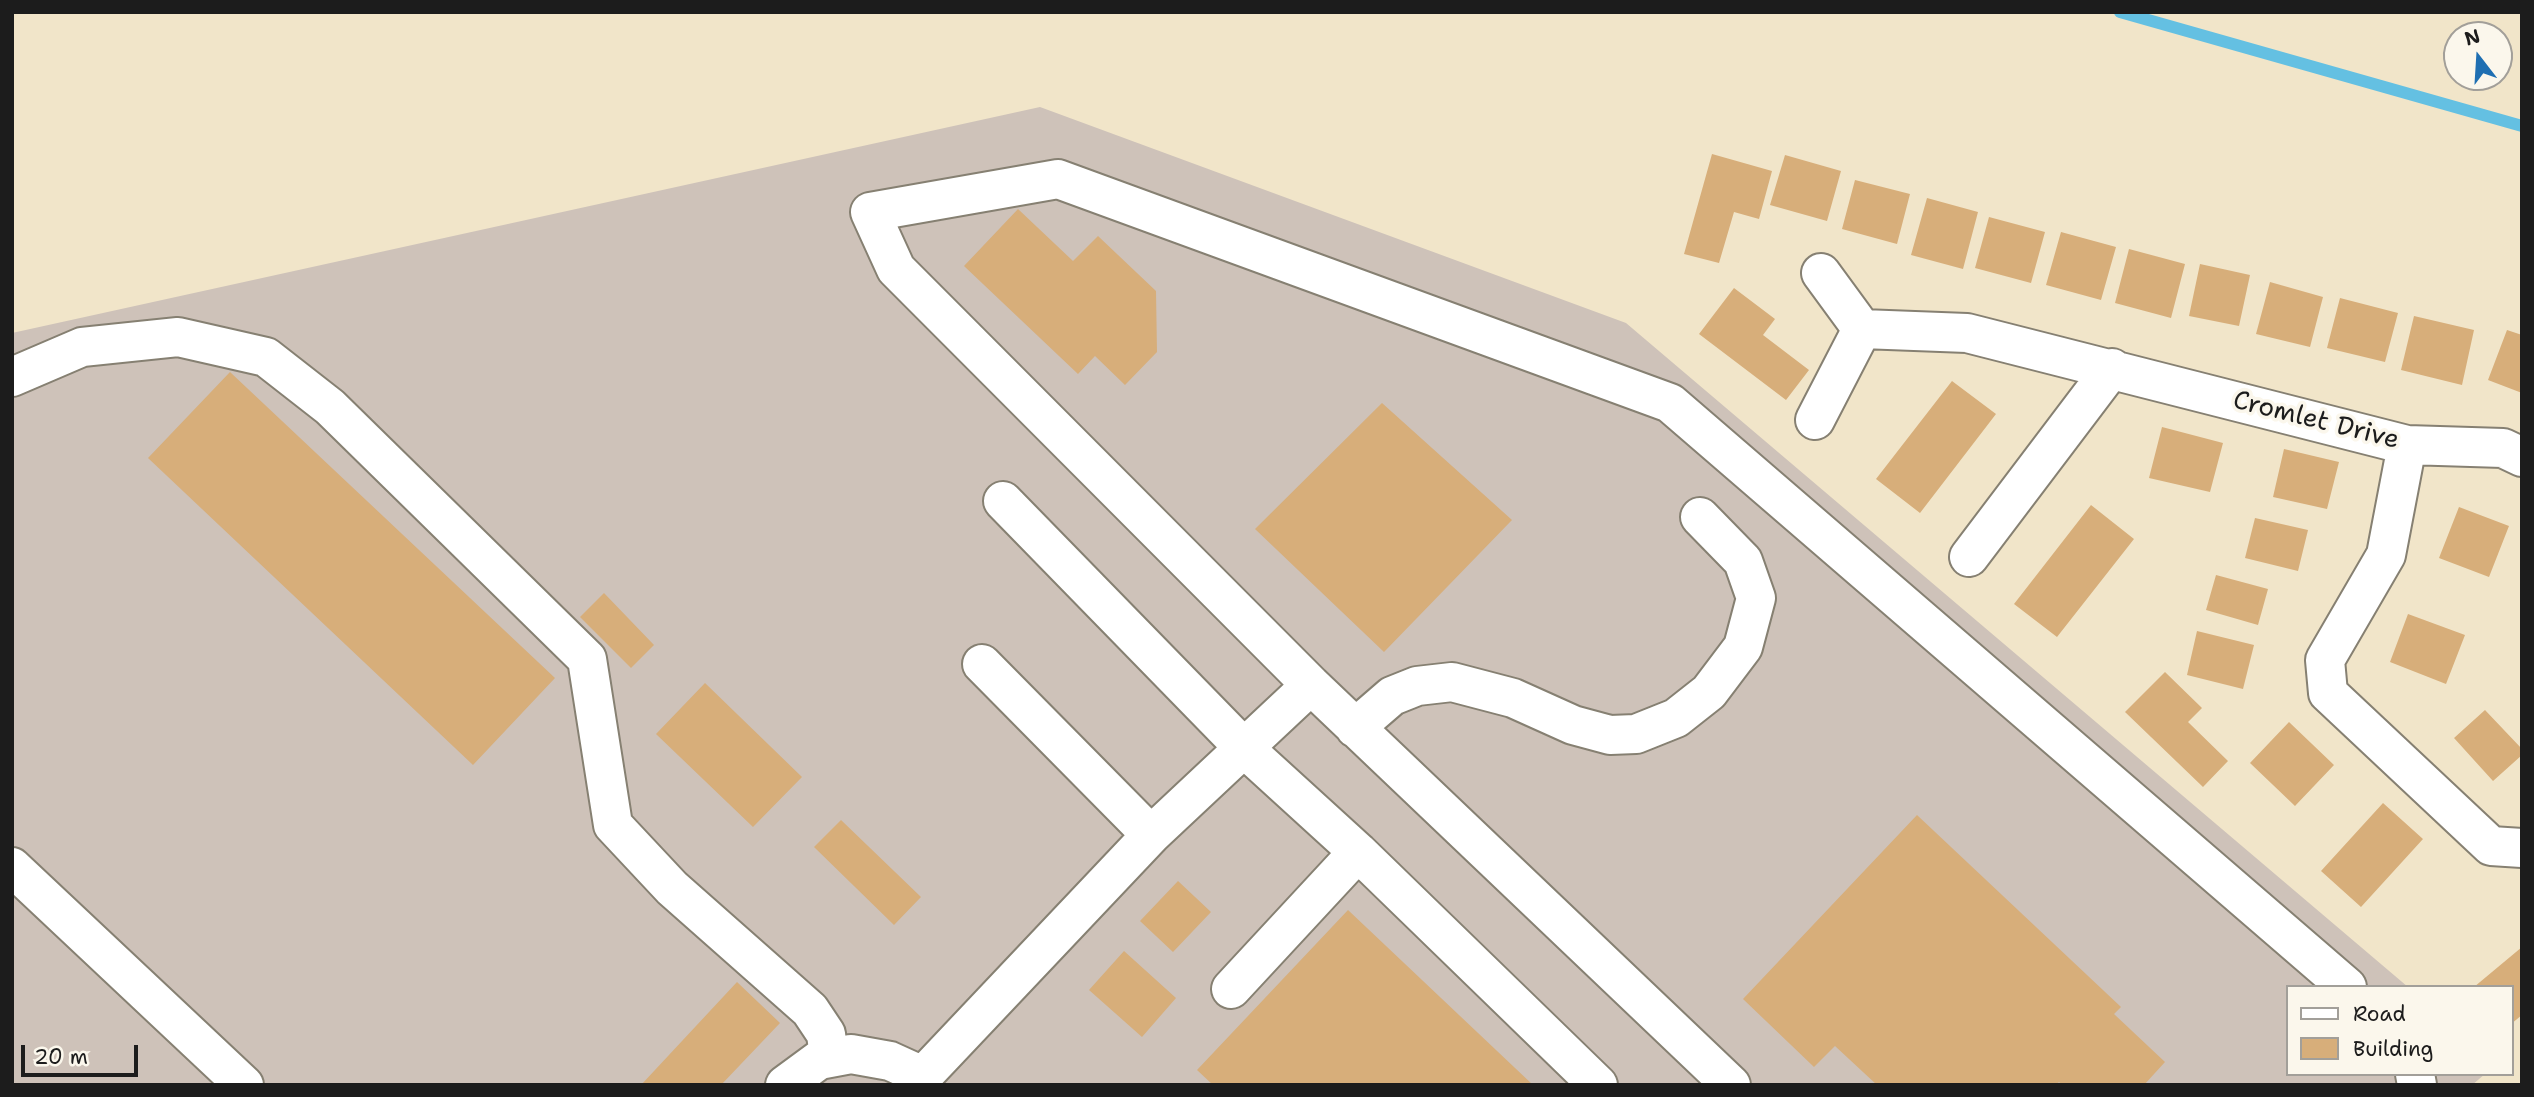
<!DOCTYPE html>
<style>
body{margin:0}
#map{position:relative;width:2534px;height:1097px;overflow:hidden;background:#f1e5c9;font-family:"Shantell Sans",sans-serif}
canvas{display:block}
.frame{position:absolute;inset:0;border:14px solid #1c1c1c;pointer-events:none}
.legend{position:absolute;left:2286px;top:985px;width:228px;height:91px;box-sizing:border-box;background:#fbf7ec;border:2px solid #a29f99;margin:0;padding:9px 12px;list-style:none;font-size:21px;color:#1c1c1c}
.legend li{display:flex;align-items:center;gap:14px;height:35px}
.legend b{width:35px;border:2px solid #a29f99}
.north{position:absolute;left:2443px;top:21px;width:70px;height:70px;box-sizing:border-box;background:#fbf7ec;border:2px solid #a29f99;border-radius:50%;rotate:343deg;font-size:19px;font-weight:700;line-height:28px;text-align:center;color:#1c1c1c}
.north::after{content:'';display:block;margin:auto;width:24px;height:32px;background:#1f6fb2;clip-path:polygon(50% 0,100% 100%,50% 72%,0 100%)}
.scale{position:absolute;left:21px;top:1045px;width:117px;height:32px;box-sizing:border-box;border:4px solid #1c1c1c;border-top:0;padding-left:9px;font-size:21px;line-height:24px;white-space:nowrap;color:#1c1c1c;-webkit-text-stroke:5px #fbf7ec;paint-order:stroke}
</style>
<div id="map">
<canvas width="2534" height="1097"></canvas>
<div class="frame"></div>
<ul class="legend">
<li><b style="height:9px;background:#fff"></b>Road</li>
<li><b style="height:19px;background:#d7ae7a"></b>Building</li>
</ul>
<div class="north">N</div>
<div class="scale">20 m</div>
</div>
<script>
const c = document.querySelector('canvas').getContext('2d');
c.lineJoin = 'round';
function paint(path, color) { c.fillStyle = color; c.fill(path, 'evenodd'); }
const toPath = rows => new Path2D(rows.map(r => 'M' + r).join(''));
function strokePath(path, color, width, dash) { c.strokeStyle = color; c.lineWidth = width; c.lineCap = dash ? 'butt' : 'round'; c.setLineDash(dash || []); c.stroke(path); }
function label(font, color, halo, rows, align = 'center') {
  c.font = font + ' "Shantell Sans",sans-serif'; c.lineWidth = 7; c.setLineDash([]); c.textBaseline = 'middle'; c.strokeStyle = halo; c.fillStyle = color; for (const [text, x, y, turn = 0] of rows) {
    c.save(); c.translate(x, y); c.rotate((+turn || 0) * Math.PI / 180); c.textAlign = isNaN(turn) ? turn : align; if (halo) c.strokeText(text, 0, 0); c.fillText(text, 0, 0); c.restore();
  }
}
const industrial = toPath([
 [1040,107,1626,323,2408,987,2287,987,2287,1074,2485,1074,2472,1085,12,1085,12,333]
]);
const stream = toPath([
 [2120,12,2522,126]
]);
const building = toPath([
 [1712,154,1772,171,1759,219,1734,212,1719,263,1684,254],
 [1785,155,1841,171,1827,221,1770,205],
 [1855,180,1910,194,1897,244,1842,229],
 [1927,198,1978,212,1963,269,1911,255],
 [1018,209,1073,261,1098,236,1156,291,1157,352,1125,385,1095,356,1078,374,964,266],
 [1989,217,2045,232,2031,283,1975,268],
 [2061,232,2116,247,2101,300,2046,285],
 [2129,249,2185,264,2171,318,2115,303],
 [2200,264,2250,275,2239,326,2189,316],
 [2270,282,2323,297,2310,347,2256,334],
 [1734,288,1775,319,1763,335,1809,370,1786,400,1699,334],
 [2340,298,2398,313,2385,362,2327,348],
 [2414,316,2474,330,2462,385,2401,370],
 [2507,330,2522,335,2522,393,2488,380],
 [230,372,555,678,473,765,148,458],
 [1952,381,1996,414,1920,513,1876,479],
 [1382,403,1512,520,1384,652,1255,529],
 [2162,427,2223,443,2210,492,2149,478],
 [2284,449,2339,462,2327,509,2273,497],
 [2091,505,2134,539,2057,637,2014,604],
 [2459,507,2509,526,2489,577,2439,558],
 [2255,518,2308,530,2298,571,2245,558],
 [2216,575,2268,589,2258,625,2206,610],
 [604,593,654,645,631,668,580,617],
 [2408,614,2465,635,2446,684,2390,662],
 [2197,631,2254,645,2243,689,2187,675],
 [2165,672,2202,708,2188,722,2228,761,2203,787,2125,712],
 [705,683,802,777,753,827,656,734],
 [2485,710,2522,749,2522,755,2493,781,2454,738],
 [2289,722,2334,765,2295,806,2250,763],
 [2383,803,2423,839,2361,907,2321,871],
 [1917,815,2121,1007,2114,1014,2165,1062,2144,1085,2062,1085,2059,1082,2056,1085,1877,1085,1835,1046,1814,1067,1743,999],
 [841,820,921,897,894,925,814,847],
 [1178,881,1211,912,1173,952,1140,921],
 [1348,910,1533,1085,1213,1085,1197,1070],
 [2522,947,2522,1015,2511,1024,2511,987,2474,987],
 [1124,951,1176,998,1142,1037,1089,990],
 [737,982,780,1023,721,1085,641,1085]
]);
const minor = toPath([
 [1821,273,1862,329],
 [12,377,82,347,178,337,266,357,330,407,587,659,613,825,672,888,810,1010,826,1034,829,1058],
 [1815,420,1862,329,1967,333,2407,445,2503,448,2522,457],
 [2407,445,2386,555,2325,660,2328,693,2491,846,2522,848],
 [1003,501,1245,749,1358,852,1598,1085],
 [1969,557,2112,368],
 [982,664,1151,835],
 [1355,728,1392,696,1417,686,1452,682,1513,698,1573,725,1610,735,1636,734,1676,718,1709,692,1743,647,1756,598,1743,561,1700,517],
 [12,867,244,1085],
 [1231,989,1358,852],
 [2415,1074,2417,1085],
 [785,1085,819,1060,851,1054,890,1061,923,1076,1151,835,1311,685],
 [1731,1085,1311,685,896,269,870,212,1058,179,1670,403,2347,987]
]);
const streetNames = [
 ["Cromlet Drive",2316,421,14]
];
paint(industrial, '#cec2b9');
strokePath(stream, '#64c0e2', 12);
paint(building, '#d7ae7a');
strokePath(minor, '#868072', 42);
strokePath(minor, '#fff', 38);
label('26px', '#1c1c1c', '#fbf7ec', streetNames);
</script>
